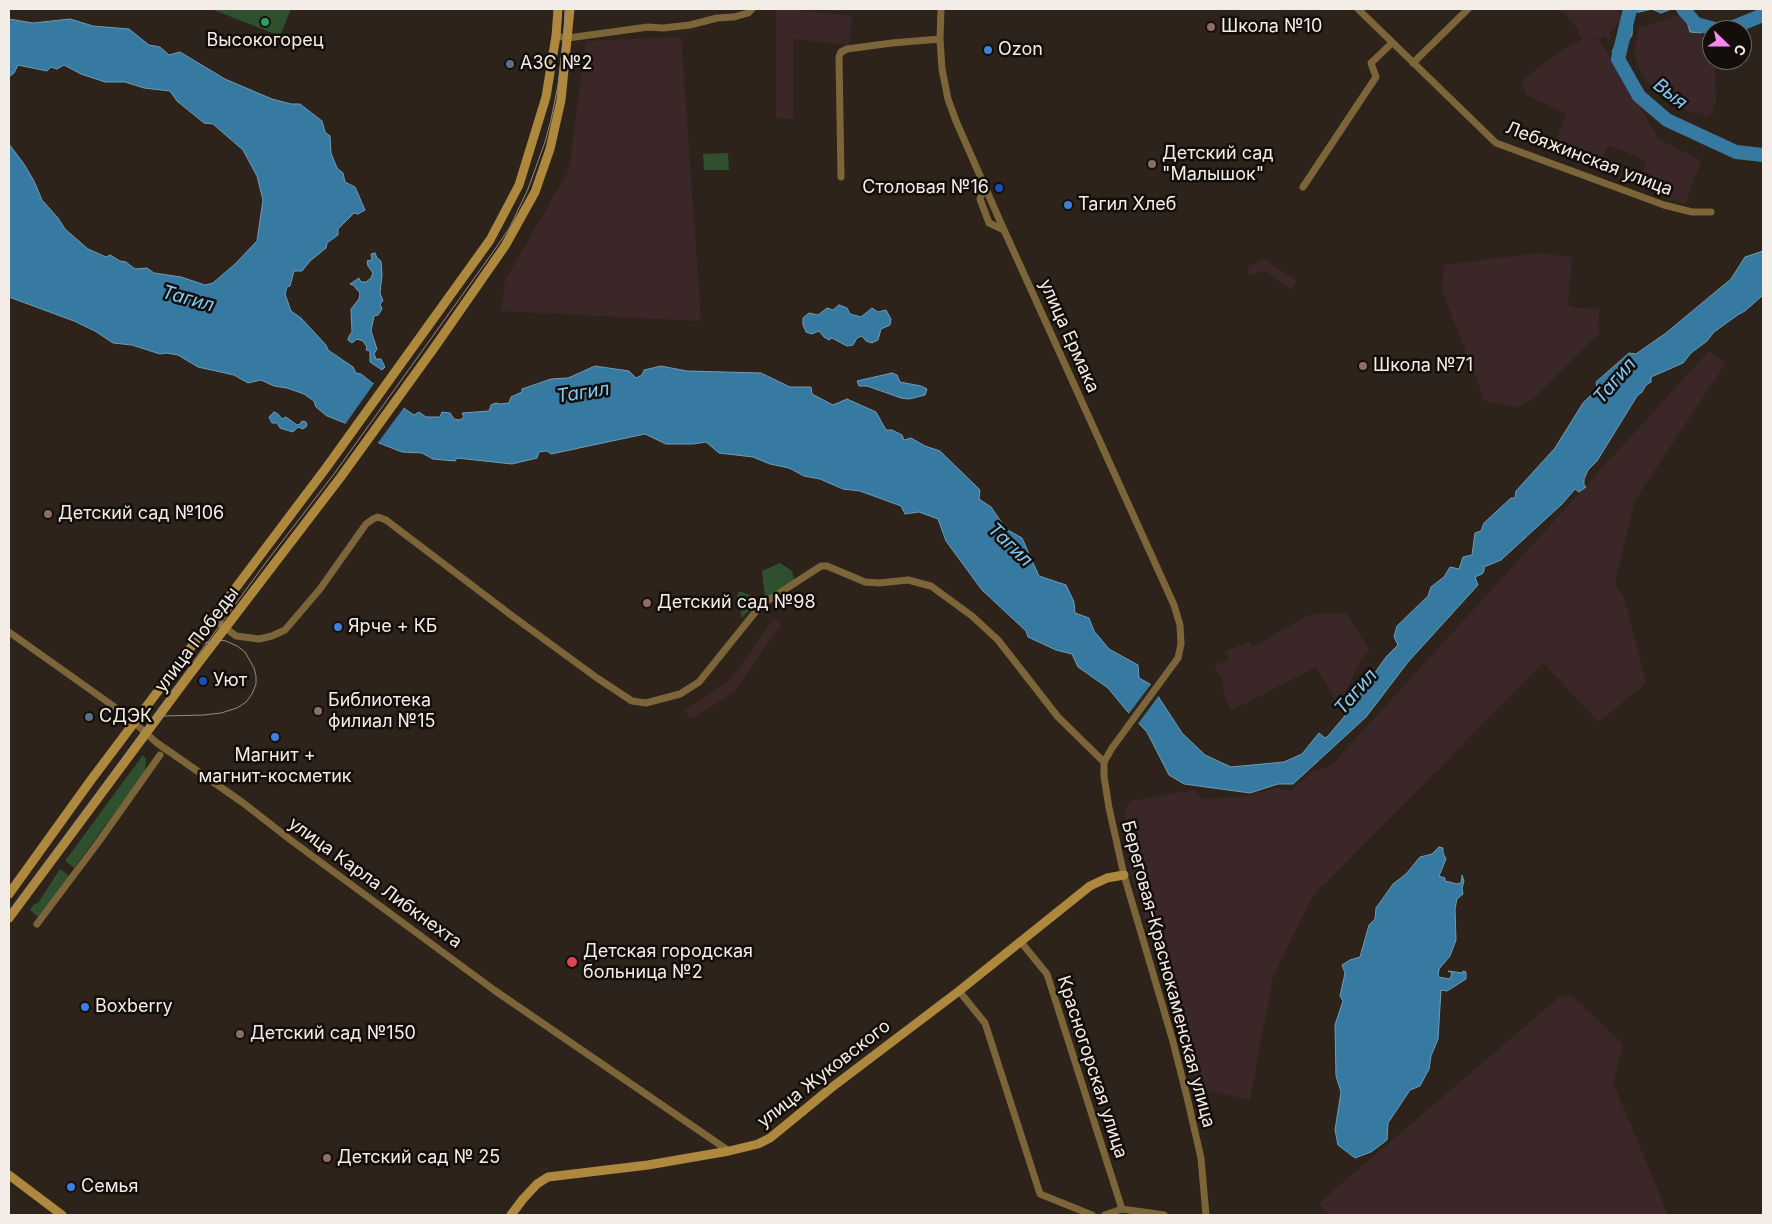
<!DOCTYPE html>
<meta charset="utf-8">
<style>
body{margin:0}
#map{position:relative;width:1772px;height:1224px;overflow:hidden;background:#2e231a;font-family:Inter,sans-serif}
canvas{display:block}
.frame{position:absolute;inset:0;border:10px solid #f4ece6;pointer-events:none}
.north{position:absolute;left:1702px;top:20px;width:50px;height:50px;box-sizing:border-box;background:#130e0a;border:1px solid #6d6762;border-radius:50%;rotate:112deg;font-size:14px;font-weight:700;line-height:20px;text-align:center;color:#f4ece6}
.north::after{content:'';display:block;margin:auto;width:18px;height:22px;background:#f689ee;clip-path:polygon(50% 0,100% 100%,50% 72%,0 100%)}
</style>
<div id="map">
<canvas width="1772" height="1224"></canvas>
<div class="frame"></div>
<div class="north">С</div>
</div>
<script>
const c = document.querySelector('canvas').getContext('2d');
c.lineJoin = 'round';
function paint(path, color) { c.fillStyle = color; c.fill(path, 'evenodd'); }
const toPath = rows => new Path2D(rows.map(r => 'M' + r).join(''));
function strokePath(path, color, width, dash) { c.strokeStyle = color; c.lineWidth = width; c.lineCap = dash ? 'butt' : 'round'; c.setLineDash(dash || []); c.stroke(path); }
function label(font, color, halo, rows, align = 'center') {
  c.font = font + ' Inter,sans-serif'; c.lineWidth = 5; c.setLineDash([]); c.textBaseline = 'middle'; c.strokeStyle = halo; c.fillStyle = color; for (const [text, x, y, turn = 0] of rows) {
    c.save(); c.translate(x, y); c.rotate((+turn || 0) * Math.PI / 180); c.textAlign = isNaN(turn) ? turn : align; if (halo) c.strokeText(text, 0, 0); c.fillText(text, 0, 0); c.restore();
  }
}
const industrial = toPath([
 [776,9,789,9,852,16,849,45,793,39,793,119,776,118],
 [1560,9,1619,9,1621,20,1609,33,1612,37,1608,40,1605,36,1600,40,1596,36,1588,44,1583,40,1587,45,1596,38,1600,41,1659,139,1701,161,1685,204,1637,186,1647,161,1608,145,1598,169,1554,146,1566,114,1526,95,1521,82,1551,57,1583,39,1577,33,1579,30],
 [1681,15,1685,24,1707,39,1712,54,1712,60,1714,60,1715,63,1716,104,1712,106,1714,113,1705,117,1702,112,1696,114,1675,106,1644,78,1634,55,1639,28],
 [681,37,701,321,501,311,505,280,569,170,586,41],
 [1538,253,1572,257,1568,305,1577,308,1599,309,1599,322,1597,324,1600,332,1532,400,1518,407,1485,401,1442,290,1444,265],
 [1264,259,1297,281,1291,290,1265,271,1249,276,1248,267],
 [1709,351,1725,364,1635,500,1615,583,1625,601,1646,683,1599,722,1543,663,1312,897,1273,977,1250,1100,1203,1089,1197,1083,1134,884,1130,868,1125,810,1131,801,1194,790,1202,799,1243,797,1277,788,1291,791,1313,771,1330,767],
 [1319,613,1346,613,1370,651,1361,659,1339,706,1316,667,1231,711,1224,695,1223,681,1214,665,1229,660,1226,651,1250,641,1252,647,1308,616],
 [774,618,782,623,734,692,694,718,690,717,684,711,731,679],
 [1567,996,1572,996,1576,999,1623,1045,1613,1082,1668,1215,1328,1215,1319,1203,1558,998]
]);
const green = toPath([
 [211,9,291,9,280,36],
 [728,153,729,170,704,170,703,154],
 [780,563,792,571,794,578,791,584,765,599,762,571],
 [739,592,742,592,755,597,757,601,742,618,737,595],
 [143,755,146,759,145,772,74,868,65,861],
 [60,869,69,876,38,917,30,910,34,904,38,903]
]);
const water = toPath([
 [1624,9,1671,9,1661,13,1652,9,1639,12,1633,12,1632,35,1620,55,1612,52,1622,31,1624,9],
 [1677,9,1689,9,1695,20,1705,24,1702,33,1690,32,1685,15,1677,9],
 [9,19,33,23,70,19,93,26,129,29,149,45,160,47,169,55,180,52,225,79,272,99,291,104,300,104,322,121,325,132,330,136,331,153,337,168,343,173,345,182,355,187,365,210,358,214,354,213,338,229,338,235,327,243,326,248,310,261,302,271,294,271,290,286,287,287,285,294,291,311,301,318,326,345,328,350,353,367,356,373,361,374,405,409,414,415,419,412,426,417,440,417,442,412,450,413,454,419,460,420,464,417,462,413,489,411,491,405,496,403,500,404,509,403,511,397,522,392,522,389,551,379,568,378,595,366,629,371,636,378,642,375,644,370,661,366,687,371,761,373,790,387,811,387,812,394,833,405,847,399,876,412,886,430,892,430,902,435,904,440,911,438,925,446,940,451,980,490,979,499,991,507,1006,529,1022,538,1039,576,1066,585,1074,602,1075,613,1089,618,1094,631,1109,649,1138,665,1139,678,1150,684,1182,733,1205,755,1231,767,1284,762,1302,754,1319,733,1325,738,1328,736,1344,717,1386,657,1398,645,1394,637,1397,626,1428,596,1431,587,1444,577,1450,567,1459,569,1463,557,1472,555,1475,533,1481,531,1484,523,1511,498,1515,498,1516,491,1555,448,1583,403,1597,389,1596,382,1629,353,1636,354,1666,333,1731,279,1745,257,1763,251,1763,295,1745,311,1739,314,1714,332,1707,341,1691,353,1683,363,1651,377,1651,382,1646,385,1642,392,1637,396,1597,461,1588,470,1584,479,1584,485,1586,487,1579,492,1575,489,1562,504,1501,560,1484,567,1484,571,1482,574,1475,577,1478,585,1408,662,1366,717,1293,784,1278,784,1250,793,1184,784,1169,775,1147,732,1127,711,1108,688,1078,667,1072,654,1056,650,1028,637,1026,631,982,590,946,541,938,519,919,512,905,514,901,506,860,491,843,489,820,479,804,476,789,468,770,464,753,457,719,453,706,442,693,444,666,444,645,434,551,454,547,451,539,452,537,458,512,464,457,458,455,461,433,459,422,453,402,452,379,443,345,423,327,416,316,407,314,401,304,394,287,388,274,386,261,380,248,383,234,375,198,367,178,355,166,353,160,354,132,345,113,343,95,331,74,321,9,297,9,144,24,164,34,181,42,200,58,218,65,229,88,249,106,257,110,255,120,261,126,262,135,269,147,268,154,273,181,277,205,285,213,283,235,264,257,241,263,200,257,176,243,150,213,124,204,123,177,101,170,91,144,88,125,82,105,82,81,74,64,65,57,69,51,67,47,71,18,65,14,73,9,77,9,19],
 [375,253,377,258,381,261,382,275,380,293,383,301,380,304,382,309,378,315,374,316,371,331,377,349,374,354,376,359,381,359,385,367,382,370,370,362,370,351,366,350,367,347,363,341,357,339,352,343,348,340,349,336,352,332,351,309,359,299,360,293,353,285,350,284,359,278,361,282,366,282,371,278,373,273,368,266,367,261,372,260,371,254,375,253],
 [839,305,847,308,850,314,861,317,872,308,878,312,886,310,891,319,890,325,881,329,878,340,872,343,866,341,862,336,857,338,853,345,847,346,832,338,829,340,824,337,819,331,812,334,806,332,803,325,803,318,809,313,818,315,827,308,833,310,839,305],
 [892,373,897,375,900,382,921,386,927,389,925,395,909,399,901,398,867,386,859,386,857,381,892,373],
 [274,412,278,414,282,419,286,417,297,425,300,424,302,421,306,422,307,426,303,429,298,427,293,432,280,428,277,423,272,423,269,417,274,412],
 [1439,847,1443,848,1443,853,1446,859,1439,876,1445,878,1445,881,1457,884,1461,883,1462,875,1464,881,1462,888,1463,894,1457,899,1455,909,1456,940,1450,956,1439,969,1438,977,1450,979,1452,973,1448,971,1463,973,1463,971,1466,972,1466,979,1447,991,1441,990,1438,1039,1431,1056,1429,1069,1420,1086,1410,1090,1388,1123,1387,1140,1371,1152,1355,1158,1338,1145,1335,1130,1341,1092,1336,1076,1335,1025,1343,1001,1340,996,1345,973,1342,965,1350,960,1360,957,1369,925,1375,919,1376,908,1393,884,1406,874,1420,857,1432,854,1439,847]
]);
const pier = toPath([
 [375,382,405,406,377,444,344,426],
 [1152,683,1160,694,1137,725,1127,716]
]);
const river = toPath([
 [1630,9,1618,59,1639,96,1667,120,1736,152,1763,155],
 [1683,9,1696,24,1719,30],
 [1726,30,1763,15]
]);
const street = toPath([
 [941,9,940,39,942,69,948,99,956,121,1004,230,1174,605,1180,625,1181,644,1178,658,1112,748,1104,762],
 [1358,9,1496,143,1664,205,1692,212,1711,212],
 [556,36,568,38,648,27,663,28,690,25,717,18,734,17,748,13,752,9],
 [1413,63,1468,9],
 [841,177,839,57,841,52,847,49,892,43,940,39],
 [985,186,980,199,989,223,1004,230],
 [1303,187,1376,77,1371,63,1392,43],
 [214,619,236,636,259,639,272,636,285,630,320,589,366,524,373,519,378,517,386,520,511,615,597,678,632,701,646,703,680,694,699,682,761,605,821,566,827,566,865,582,879,583,908,580,931,586,972,616,998,640,1058,717,1104,762,1104,776,1109,808,1124,875,1172,1038,1187,1097,1201,1158,1206,1215],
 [9,632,126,715,157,743,242,802,292,841,494,990,729,1151],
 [37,924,100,840,160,755],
 [1020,941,1047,974,1122,1209],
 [959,991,985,1023,1040,1194,1092,1215],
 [1105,1215,1122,1209,1164,1215]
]);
const secondary = toPath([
 [9,894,91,780,326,468,490,240,519,185,546,97,556,36,558,9],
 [9,918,190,674,340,478,434,348,505,246,535,192,550,149,561,100,570,9],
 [9,1175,62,1215],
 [511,1215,523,1199,537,1184,548,1177,648,1165,729,1151,758,1144,770,1138,831,1088,959,991,1090,886,1107,878,1124,875]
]);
const tram = toPath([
 [152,722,163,716,204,715,221,713,237,708,246,702,252,694,256,684,256,676,254,668,245,652,237,646,226,641,218,640,205,643],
 [9,913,267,561,334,474,493,252,510,227,528,189,545,142,551,120,558,85,564,35,565,9]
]);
const markers = [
 [265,22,5,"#2e9e5b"],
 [1211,27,5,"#8d6e63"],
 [988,50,5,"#3f7fe0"],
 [510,64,5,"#5c6f8a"],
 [1152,164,5,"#8d6e63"],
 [999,188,5,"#1a4fb4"],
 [1068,205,5,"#3f7fe0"],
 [1363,366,5,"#8d6e63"],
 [48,514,5,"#8d6e63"],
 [647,603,5,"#8d6e63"],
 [338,627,5,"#3f7fe0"],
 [203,681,5,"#1a4fb4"],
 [318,711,5,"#8d6e63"],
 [89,717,5,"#5c6f8a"],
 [275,737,5,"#3f7fe0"],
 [572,962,6,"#e0444e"],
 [85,1007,5,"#3f7fe0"],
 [240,1034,5,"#8d6e63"],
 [327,1158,5,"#8d6e63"],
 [71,1187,5,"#3f7fe0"]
];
const poiNames = [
 ["Школа №10",1221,27],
 ["Высокогорец",265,41,"center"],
 ["Ozon",998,50],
 ["АЗС №2",520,64],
 ["Детский сад",1162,154],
 ["\"Малышок\"",1162,175],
 ["Столовая №16",989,188,"right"],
 ["Тагил Хлеб",1078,205],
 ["Школа №71",1373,366],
 ["Детский сад №106",58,514],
 ["Детский сад №98",657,603],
 ["Ярче + КБ",348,627],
 ["Уют",213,681],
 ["Библиотека",328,701],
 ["филиал №15",328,722],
 ["СДЭК",99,717],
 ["Магнит +",275,756,"center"],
 ["магнит-косметик",275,777,"center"],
 ["Детская городская",583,952],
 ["больница №2",583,973],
 ["Boxberry",95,1007],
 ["Детский сад №150",250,1034],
 ["Детский сад № 25",337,1158],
 ["Семья",81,1187]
];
const streetNames = [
 ["Лебяжинская улица",1589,159,21],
 ["улица Ермака",1069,336,66],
 ["улица Победы",197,640,-53],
 ["улица Карла Либкнехта",375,883,36],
 ["Береговая-Краснокаменская улица",1168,974,75],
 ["Красногорская улица",1092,1067,72],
 ["улица Жуковского",824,1074,-38]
];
const waterNames = [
 ["Выя",1670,94,38],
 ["Тагил",188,299,16],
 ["Тагил",1615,381,-49],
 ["Тагил",583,393,-9],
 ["Тагил",1010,545,44],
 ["Тагил",1356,692,-49]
];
paint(industrial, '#3b2728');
paint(green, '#2f502e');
paint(water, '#367aa2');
strokePath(water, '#6f9cb6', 1);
paint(pier, '#2e231a');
strokePath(river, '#367aa2', 14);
strokePath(street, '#7c6539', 7);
strokePath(secondary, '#ad883d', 9);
strokePath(tram, '#948b83', 1);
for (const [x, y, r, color] of markers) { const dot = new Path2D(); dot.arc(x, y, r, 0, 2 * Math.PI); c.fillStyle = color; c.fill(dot); strokePath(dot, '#130e0a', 2); }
label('18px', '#f4ece6', '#130e0a', poiNames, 'left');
label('18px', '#f4ece6', '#130e0a', streetNames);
label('italic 19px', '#80c9f6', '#130e0a', waterNames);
</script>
